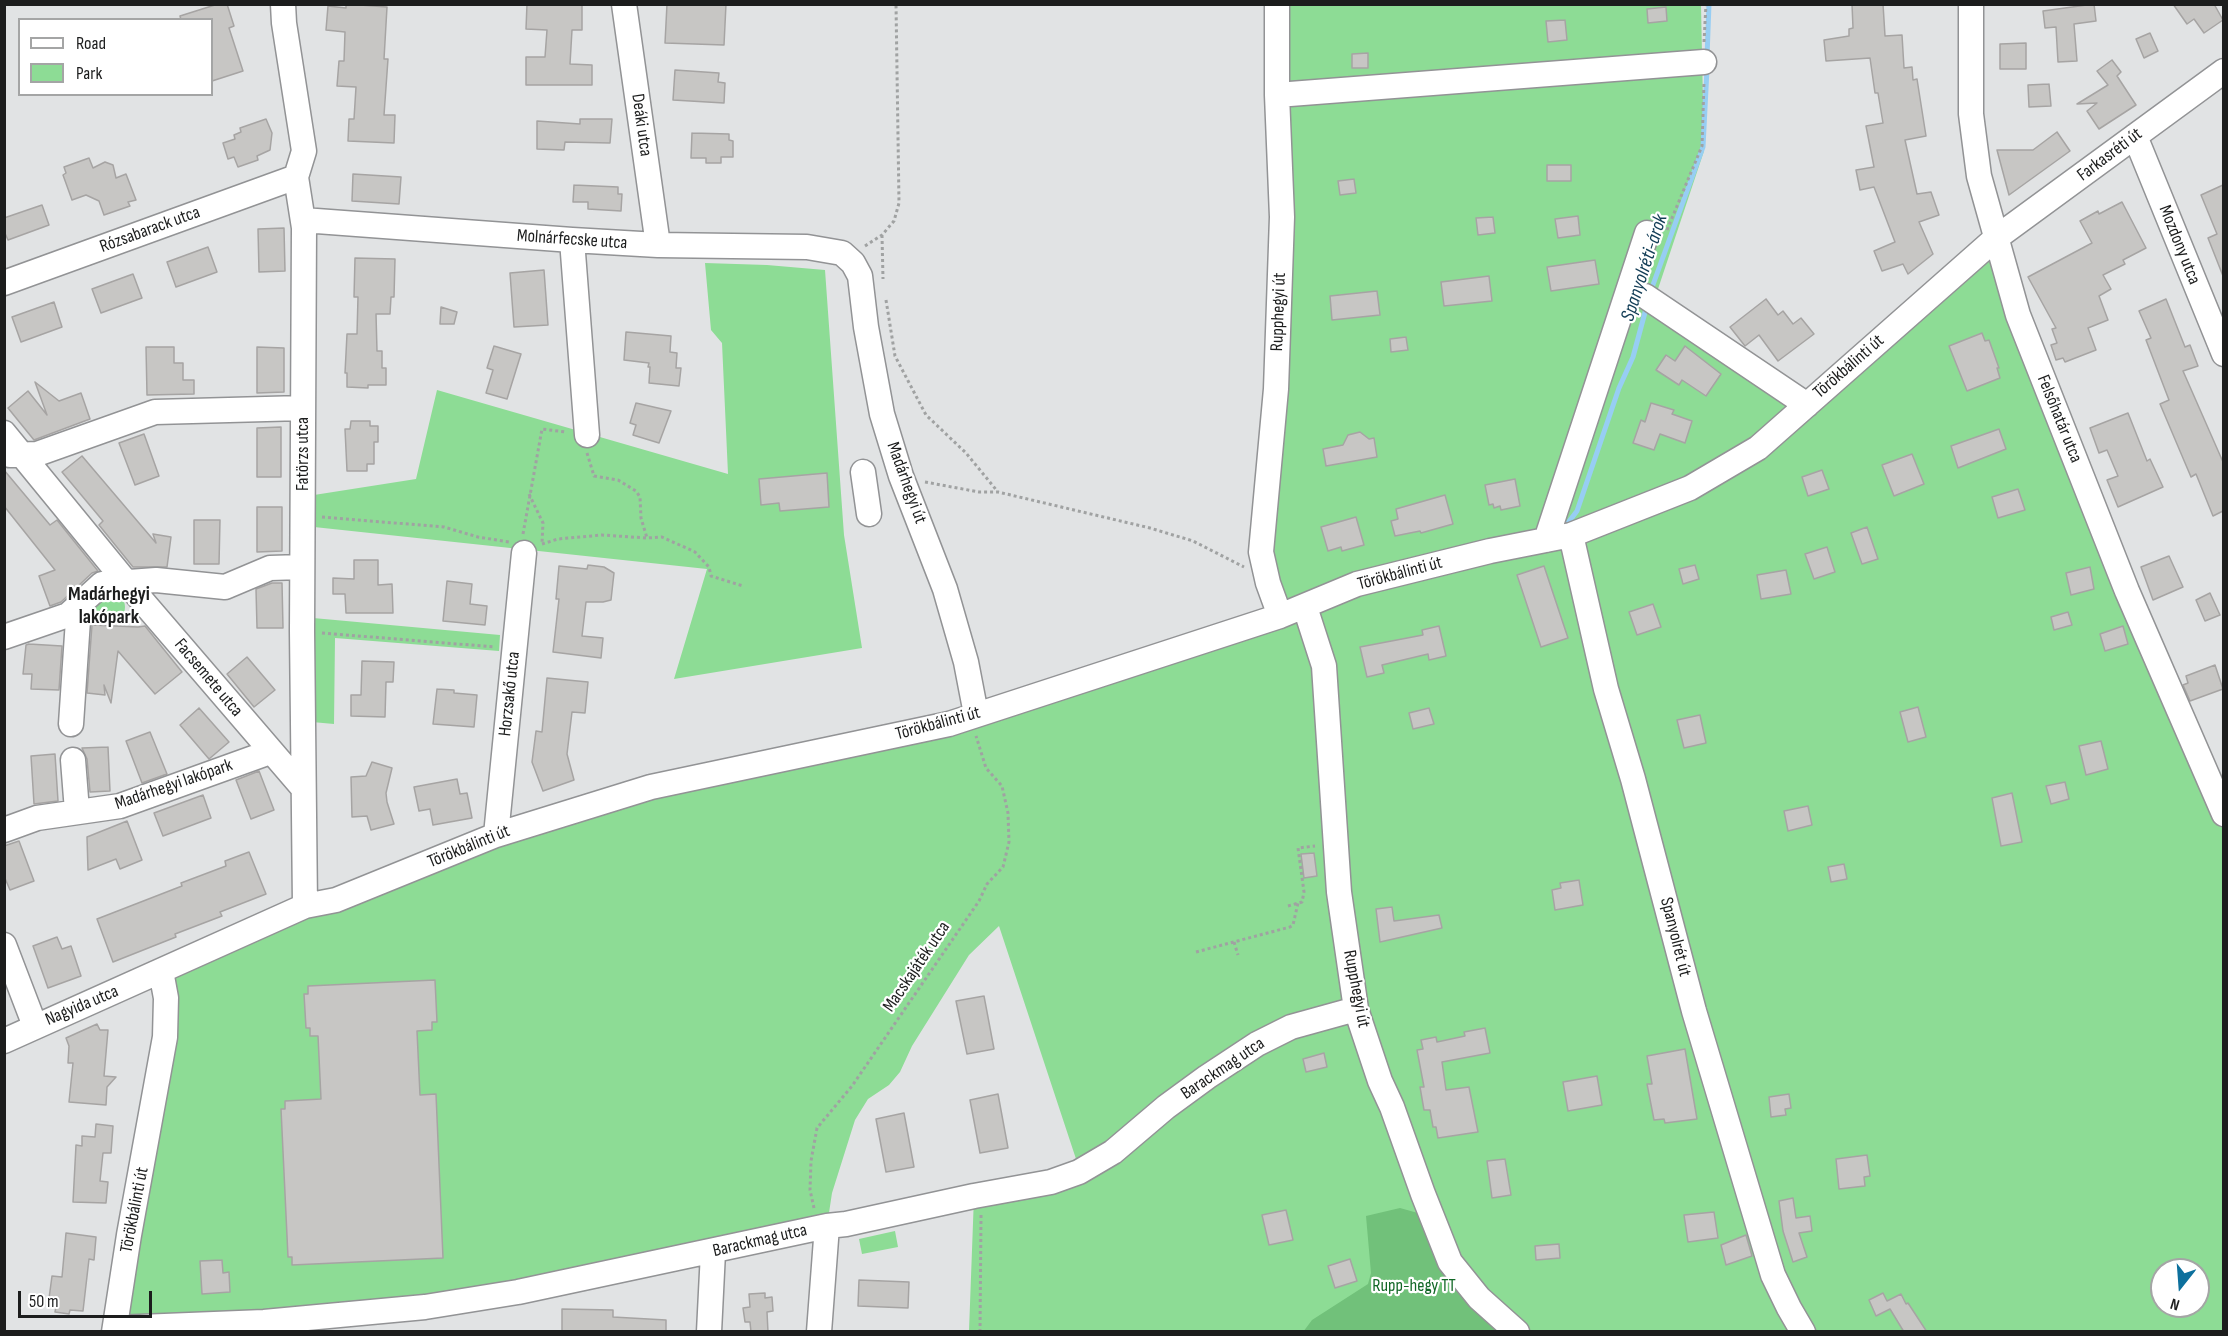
<!DOCTYPE html>
<meta charset="utf-8">
<style>
body{margin:0}
#map{position:relative;width:2228px;height:1336px;overflow:hidden;background:#e1e3e4;font-family:"Sofia Sans Condensed",sans-serif}
canvas{display:block}
.frame{position:absolute;inset:0;border:6px solid #1c1d1d;pointer-events:none}
.legend{position:absolute;left:18px;top:18px;width:195px;height:78px;box-sizing:border-box;background:#fff;border:2px solid #a4a5a5;margin:0;padding:8px 10px;list-style:none;font-size:18px;color:#1c1d1d}
.legend li{display:flex;align-items:center;gap:12px;height:30px}
.legend b{width:30px;border:2px solid #a4a5a5}
.north{position:absolute;left:2150px;top:1258px;width:60px;height:60px;box-sizing:border-box;background:#fff;border:2px solid #a4a5a5;border-radius:50%;rotate:197deg;font-size:16px;font-weight:700;line-height:24px;text-align:center;color:#1c1d1d}
.north::after{content:'';display:block;margin:auto;width:21px;height:27px;background:#0d709d;clip-path:polygon(50% 0,100% 100%,50% 72%,0 100%)}
.scale{position:absolute;left:18px;top:1291px;width:134px;height:27px;box-sizing:border-box;border:3px solid #1c1d1d;border-top:0;padding-left:8px;font-size:18px;line-height:21px;white-space:nowrap;color:#1c1d1d;-webkit-text-stroke:4px #fff;paint-order:stroke}
</style>
<div id="map">
<canvas width="2228" height="1336"></canvas>
<div class="frame"></div>
<ul class="legend">
<li><b style="height:8px;background:#fff"></b>Road</li>
<li><b style="height:16px;background:#8ddc95"></b>Park</li>
</ul>
<div class="north">N</div>
<div class="scale">50 m</div>
</div>
<script>
const c = document.querySelector('canvas').getContext('2d');
c.lineJoin = 'round';
function paint(path, color) { c.fillStyle = color; c.fill(path, 'evenodd'); }
const toPath = rows => new Path2D(rows.map(r => 'M' + r).join(''));
function strokePath(path, color, width, dash) { c.strokeStyle = color; c.lineWidth = width; c.lineCap = dash ? 'butt' : 'round'; c.setLineDash(dash || []); c.stroke(path); }
function label(font, color, halo, rows, align = 'center') {
  c.font = font + ' "Sofia Sans Condensed",sans-serif'; c.lineWidth = 4.5; c.setLineDash([]); c.textBaseline = 'middle'; c.strokeStyle = halo; c.fillStyle = color; for (const [text, x, y, turn = 0] of rows) {
    c.save(); c.translate(x, y); c.rotate((+turn || 0) * Math.PI / 180); c.textAlign = isNaN(turn) ? turn : align; if (halo) c.strokeText(text, 0, 0); c.fillText(text, 0, 0); c.restore();
  }
}
const green = toPath([
 [1277,5,1701,5,1704,151,1655,298,1801,398,1996,238,2223,814,2223,1331,969,1331,974,1196,1079,1168,999,926,969,955,912,1046,900,1072,889,1085,868,1099,855,1120,832,1193,827,1226,518,1292,115,1328,143,1168,161,971,496,835,949,724,1279,616,1268,583],
 [2162,1270,2198,1270,2198,1306,2162,1306],
 [705,263,767,265,825,270,844,535,862,648,674,679,707,569,314,527,314,495,416,479,437,390,728,474,722,343,711,330],
 '95 607a15 15 0 1 1 30 0a15 15 0 1 1-30 0Z',
 [313,618,500,635,499,651,335,638,334,724,312,722],
 [895,1231,898,1247,862,1254,859,1239]
]);
const forest = toPath([
 [1400,1208,1432,1217,1450,1262,1517,1332,1303,1332,1312,1320,1368,1284,1371,1273,1366,1216]
]);
const stream = toPath([
 [1707,57,1709,4],
 [1650,293,1703,147,1707,69],
 [1564,528,1577,511,1619,388,1633,357,1647,305]
]);
const building = toPath([
 [218,4,227,4,234,26,229,28,243,71,212,81,212,20,181,20,180,16,218,4],
 [346,4,387,7,384,59,388,59,384,115,395,115,394,143,348,141,349,119,354,119,356,87,337,86,339,61,344,61,345,32,326,30,328,6,346,8,346,4],
 [527,4,582,4,582,30,572,30,570,64,592,65,592,85,526,85,526,57,545,57,547,30,526,29,527,4],
 [667,4,726,4,724,45,665,43,667,4],
 [1852,4,1883,4,1885,36,1902,35,1904,68,1912,67,1913,80,1917,79,1926,136,1905,140,1917,194,1931,192,1939,215,1919,222,1933,254,1908,274,1903,264,1882,271,1874,251,1895,242,1874,187,1860,190,1856,170,1874,167,1866,126,1883,123,1878,93,1875,93,1870,58,1826,61,1824,40,1849,36,1849,29,1853,28,1852,4],
 [2094,4,2096,21,2074,24,2077,61,2058,62,2056,27,2045,28,2043,11,2094,4],
 [2173,4,2214,4,2223,20,2204,33,2194,19,2187,24,2173,4],
 [1666,7,1667,21,1648,23,1647,9,1666,7],
 [1565,20,1567,40,1548,42,1546,21,1565,20],
 [2150,33,2158,51,2144,58,2136,39,2150,33],
 [2026,43,2026,69,2000,69,2000,44,2026,43],
 [1368,53,1368,68,1352,68,1352,54,1368,53],
 [2112,60,2121,72,2117,76,2136,105,2099,129,2087,111,2097,103,2077,104,2108,85,2097,71,2112,60],
 [675,70,719,73,718,82,725,83,724,103,673,100,675,70],
 [2049,84,2051,106,2029,107,2028,85,2049,84],
 [266,119,272,133,270,150,257,156,258,160,238,167,234,157,228,159,223,143,235,139,234,135,241,132,240,128,266,119],
 [580,119,612,119,610,143,565,142,564,150,537,149,537,121,580,124,580,119],
 [2057,132,2070,151,2009,195,1997,150,2033,150,2057,132],
 [692,133,729,134,729,140,733,141,733,157,721,157,721,163,706,163,706,158,691,158,692,133],
 [89,158,93,168,105,162,113,165,116,178,126,174,136,200,128,202,130,206,104,215,99,201,86,195,72,200,63,175,66,173,64,167,89,158],
 [1547,165,1571,165,1571,181,1547,181,1547,165],
 [353,174,401,177,399,204,352,201,353,174],
 [1354,179,1356,193,1340,195,1338,181,1354,179],
 [574,185,618,187,618,194,622,194,621,211,588,209,588,202,573,202,574,185],
 [2223,185,2223,276,2208,238,2217,234,2201,195,2223,185],
 [2122,202,2146,248,2123,260,2125,264,2103,275,2111,289,2099,296,2108,320,2088,328,2096,350,2065,362,2063,358,2056,360,2051,345,2057,343,2052,329,2056,328,2028,277,2092,243,2080,221,2098,211,2099,214,2122,202],
 [42,205,49,225,8,240,4,231,4,218,42,205],
 [1578,216,1580,235,1558,238,1555,219,1578,216],
 [1493,217,1495,233,1478,235,1476,218,1493,217],
 [284,228,285,271,259,272,258,229,284,228],
 [208,247,217,272,176,287,167,262,208,247],
 [355,258,395,259,394,297,391,297,390,314,376,314,377,351,382,351,382,368,386,368,386,385,368,385,368,388,347,387,347,373,345,373,347,334,357,334,358,297,354,297,355,258],
 [1595,260,1599,284,1551,291,1547,267,1595,260],
 [544,270,548,325,514,327,510,273,544,270],
 [133,274,142,298,101,313,92,289,133,274],
 [1489,276,1492,301,1444,306,1441,282,1489,276],
 [1377,291,1380,315,1332,320,1330,296,1377,291],
 [1766,299,1778,315,1783,311,1793,324,1801,318,1814,334,1778,361,1759,335,1745,346,1730,327,1766,299],
 [2166,299,2185,347,2190,345,2198,366,2183,371,2223,462,2223,511,2213,516,2196,474,2191,477,2160,404,2169,400,2146,340,2151,338,2139,311,2166,299],
 [54,302,62,327,21,342,12,317,54,302],
 [441,307,457,312,454,324,440,324,441,307],
 [626,332,671,336,670,352,677,353,676,368,681,368,679,386,649,383,650,367,648,367,649,363,624,360,626,332],
 [1982,333,1985,341,1989,340,1999,368,1997,368,2000,378,1967,391,1949,346,1982,333],
 [1406,337,1408,350,1391,352,1390,339,1406,337],
 [494,346,521,354,507,399,486,393,493,370,487,368,494,346],
 [1685,346,1721,374,1706,396,1682,380,1679,385,1656,370,1666,355,1675,361,1685,346],
 [146,347,174,347,174,363,183,363,183,380,194,380,194,394,147,395,146,347],
 [257,347,284,348,284,392,257,393,257,347],
 [35,382,59,401,81,393,90,419,34,440,8,408,28,391,47,415,35,382],
 [636,403,671,411,659,443,633,435,636,425,630,423,636,403],
 [1651,403,1674,410,1672,414,1692,421,1685,443,1660,434,1654,450,1633,443,1641,420,1645,422,1651,403],
 [2128,413,2147,461,2150,459,2163,487,2118,507,2107,480,2118,476,2107,450,2099,453,2090,428,2128,413],
 [351,421,370,421,370,426,378,426,378,442,374,442,374,464,367,464,367,471,347,471,345,429,350,429,351,421],
 [281,427,281,477,257,477,257,428,281,427],
 [1999,429,2006,449,1958,468,1951,446,1999,429],
 [1360,432,1369,439,1374,438,1377,457,1326,466,1323,449,1343,445,1348,435,1360,432],
 [144,434,159,476,135,485,119,443,144,434],
 [1912,454,1924,484,1894,496,1882,465,1912,454],
 [82,456,156,543,153,534,171,537,167,567,133,567,99,525,103,521,62,472,82,456],
 [4,470,50,525,57,520,98,571,92,573,61,602,50,606,39,576,55,570,4,506,4,470],
 [1822,470,1829,489,1808,496,1802,477,1822,470],
 [827,473,829,507,780,511,779,503,761,505,759,479,827,473],
 [1515,479,1520,506,1501,510,1500,506,1494,508,1493,504,1489,505,1485,485,1515,479],
 [2018,489,2025,510,1998,518,1992,497,2018,489],
 [1445,495,1453,524,1421,533,1420,531,1395,536,1391,521,1398,519,1396,509,1445,495],
 [257,507,282,507,282,551,257,552,257,507],
 [1356,517,1364,545,1342,551,1341,547,1328,551,1321,527,1356,517],
 [194,520,220,520,219,564,194,564,194,520],
 [1867,527,1878,559,1862,564,1851,533,1867,527],
 [1827,547,1835,572,1814,579,1805,554,1827,547],
 [2169,556,2183,587,2153,600,2141,567,2169,556],
 [354,560,378,560,378,585,392,584,393,613,346,613,345,594,333,594,333,578,354,579,354,560],
 [588,565,604,567,614,573,611,600,603,602,586,602,582,636,603,638,601,658,553,652,559,599,556,599,559,566,587,569,588,565],
 [1695,565,1699,579,1683,584,1679,569,1695,565],
 [1544,566,1568,638,1541,647,1517,575,1544,566],
 [2090,567,2094,589,2071,595,2066,573,2090,567],
 [1786,570,1791,594,1761,599,1757,575,1786,570],
 [447,581,472,584,470,604,487,606,485,625,443,621,447,581],
 [272,583,282,583,283,628,257,628,256,589,272,583],
 [2210,593,2220,615,2205,621,2196,600,2210,593],
 [1653,604,1661,627,1637,635,1629,612,1653,604],
 [2068,612,2072,625,2054,630,2051,617,2068,612],
 [92,625,138,627,145,626,182,672,155,694,118,651,111,703,104,685,105,695,87,693,92,625],
 [1439,626,1446,656,1429,660,1428,654,1382,665,1384,673,1367,677,1360,647,1423,635,1422,630,1439,626],
 [2123,626,2128,644,2105,651,2100,634,2123,626],
 [29,644,62,646,59,690,31,689,32,674,23,674,26,645,29,644],
 [247,657,275,690,254,707,227,674,247,657],
 [362,661,394,662,393,682,386,682,385,717,351,716,351,695,361,695,362,661],
 [2215,665,2223,689,2190,701,2183,685,2188,683,2186,676,2215,665],
 [547,678,588,682,585,713,572,712,567,754,574,780,543,791,532,762,536,731,542,732,547,678],
 [437,689,454,690,454,693,477,695,474,727,433,724,437,689],
 [1918,707,1926,737,1908,742,1900,712,1918,707],
 [199,708,229,742,209,759,180,725,199,708],
 [1429,708,1434,724,1413,729,1409,713,1429,708],
 [1700,715,1706,743,1684,748,1677,720,1700,715],
 [150,732,167,774,142,783,126,741,150,732],
 [2101,741,2108,769,2086,775,2079,746,2101,741],
 [108,747,110,791,90,792,87,759,82,748,108,747],
 [55,754,58,801,34,804,31,756,55,754],
 [372,762,392,768,386,793,387,802,394,824,371,830,367,816,352,817,351,777,366,776,372,762],
 [259,771,274,810,251,819,236,780,259,771],
 [457,779,460,794,467,793,472,818,433,825,430,809,419,811,414,787,457,779],
 [2065,782,2069,799,2051,804,2046,786,2065,782],
 [2012,793,2022,842,2001,846,1992,798,2012,793],
 [203,795,211,818,163,836,154,813,203,795],
 [1808,806,1812,825,1788,831,1784,811,1808,806],
 [127,821,142,860,120,869,116,859,88,870,87,837,127,821],
 [19,841,34,881,10,890,4,876,4,846,19,841],
 [249,852,266,894,220,912,222,916,175,934,176,937,113,962,97,919,182,886,181,883,226,866,225,861,249,852],
 [1314,853,1317,876,1304,878,1301,854,1314,853],
 [1844,864,1847,879,1831,882,1828,867,1844,864],
 [1579,880,1583,905,1555,910,1552,890,1561,888,1560,883,1579,880],
 [1392,907,1394,921,1439,915,1442,928,1380,942,1376,909,1392,907],
 [57,937,62,949,71,946,81,976,48,988,33,946,57,937],
 [435,980,437,1022,432,1022,432,1030,417,1031,420,1095,436,1094,443,1258,292,1265,292,1257,288,1257,281,1109,285,1109,285,1101,321,1099,318,1036,310,1036,310,1028,306,1028,304,994,308,994,308,986,435,980],
 [984,996,994,1049,967,1054,956,1001,984,996],
 [97,1024,100,1030,108,1030,104,1076,116,1077,107,1087,106,1105,69,1102,73,1063,68,1063,69,1046,66,1038,97,1024],
 [1485,1028,1490,1053,1442,1062,1446,1090,1469,1087,1478,1132,1438,1138,1436,1127,1433,1127,1430,1110,1424,1110,1420,1087,1424,1087,1417,1050,1423,1049,1421,1040,1436,1037,1437,1042,1465,1036,1464,1032,1485,1028],
 [1685,1049,1697,1119,1665,1123,1664,1119,1654,1120,1647,1084,1652,1084,1647,1056,1685,1049],
 [1324,1053,1327,1067,1306,1072,1303,1059,1324,1053],
 [1597,1076,1602,1105,1568,1111,1563,1082,1597,1076],
 [998,1094,1008,1148,980,1153,970,1100,998,1094],
 [1789,1094,1791,1108,1785,1109,1786,1115,1771,1117,1769,1097,1789,1094],
 [904,1113,914,1167,886,1172,876,1119,904,1113],
 [96,1124,113,1126,111,1153,103,1153,100,1181,108,1182,106,1203,73,1202,76,1145,82,1146,82,1136,95,1137,96,1124],
 [1867,1155,1870,1176,1864,1177,1865,1186,1839,1189,1836,1159,1867,1155],
 [1505,1159,1511,1195,1492,1198,1487,1161,1505,1159],
 [1793,1198,1796,1218,1810,1216,1812,1231,1799,1233,1807,1257,1793,1262,1783,1231,1779,1201,1793,1198],
 [1286,1210,1293,1240,1269,1245,1262,1215,1286,1210],
 [1714,1212,1718,1238,1688,1242,1684,1215,1714,1212],
 [66,1233,96,1237,94,1260,89,1259,83,1311,70,1310,69,1314,55,1312,56,1307,48,1306,52,1276,62,1277,66,1233],
 [1746,1235,1752,1256,1726,1265,1721,1245,1746,1235],
 [1559,1244,1560,1258,1536,1260,1535,1246,1559,1244],
 [1350,1259,1357,1281,1335,1288,1328,1266,1350,1259],
 [222,1260,223,1273,229,1272,230,1292,202,1294,200,1261,222,1260],
 [859,1280,909,1282,908,1308,858,1306,859,1280],
 [765,1293,765,1298,772,1297,773,1311,767,1312,768,1332,751,1332,750,1322,745,1322,743,1308,750,1307,749,1294,765,1293],
 [1883,1293,1887,1301,1901,1294,1906,1304,1908,1303,1927,1332,1904,1332,1890,1309,1876,1316,1869,1300,1883,1293],
 [562,1309,613,1310,613,1317,666,1320,666,1332,562,1332,562,1309]
]);
const path = toPath([
 [1704,42,1706,4],
 [1667,230,1702,146,1704,81],
 [882,235,883,279],
 [865,246,882,235,894,221,899,203,896,4],
 [886,300,895,356,926,415,966,453,998,492],
 [587,453,594,476,618,480,636,491,640,497,641,518,647,538],
 [925,482,979,492,998,492,1150,528,1193,541,1244,567],
 [529,494,543,523,542,543],
 [322,517,444,527,478,537,509,542],
 [523,534,542,429,566,432],
 [542,544,558,539,602,535,647,538,662,537,695,552,709,567,711,576,743,586],
 [322,633,495,647],
 [1288,906,1302,902,1304,892,1298,848,1315,846],
 [1234,942,1238,955],
 [1196,952,1290,927,1293,925,1298,903],
 [814,1208,810,1190,811,1161,817,1128,852,1086,979,901,987,884,1003,867,1009,842,1008,813,1002,786,986,768,976,736],
 [980,1332,981,1215]
]);
const minor = toPath([
 [283,4,284,23,304,151,296,177,304,228,302,631,305,906],
 [624,4,658,245],
 [1277,4,1277,95,1282,217,1276,389,1261,552,1268,583,1280,616],
 [1971,4,1971,114,1979,176,2018,315,2127,591,2224,814],
 [1277,95,1704,62],
 [2135,136,2224,354],
 [303,220,572,240,658,245,807,247,842,253,853,263,860,276,866,327,882,414,901,476,945,589,966,662,976,714],
 [572,240,587,435],
 [4,283,296,177],
 [1645,296,1807,405],
 [4,433,126,582,303,788],
 [10,455,37,454,155,412,303,408],
 [863,472,869,514],
 [1571,535,1606,689,1633,779,1694,1011,1773,1275,1789,1308,1803,1332],
 [1546,540,1647,233],
 [1305,607,1324,666,1339,892,1356,1009,1380,1081,1392,1107,1423,1194,1450,1262,1479,1298,1517,1332],
 [4,637,68,615,102,584,156,580,225,587,270,568,302,567],
 [71,724,79,605],
 [73,760,77,811],
 [4,830,37,818,120,806,270,752],
 [496,835,524,553],
 [4,945,35,1026],
 [4,1041,305,906,336,900,496,835,651,787,949,724,1280,616,1357,584,1490,551,1571,535,1690,488,1758,448,1996,238,2224,71],
 [115,1328,264,1322,425,1307,518,1292,827,1226,846,1224,974,1196,1051,1182,1079,1172,1113,1152,1166,1107,1207,1077,1257,1044,1291,1027,1356,1009],
 [114,1332,129,1235,165,1037,166,998,161,971],
 [709,1332,713,1252],
 [819,1332,827,1226]
]);
const streetNames = [
 ["Deáki utca",641,125,82],
 ["Farkasréti út",2110,155,-37],
 ["Rózsabarack utca",150,230,-20],
 ["Molnárfecske utca",572,240,4],
 ["Mozdony utca",2179,245,68],
 ["Rupphegyi út",1279,312,-88],
 ["Törökbálinti út",1849,367,-41],
 ["Felsőhatár utca",2059,419,68],
 ["Fatörzs utca",303,454,-90],
 ["Madárhegyi út",906,483,70],
 ["Törökbálinti út",1400,574,-15],
 ["Facsemete utca",208,678,50],
 ["Horzsakő utca",510,694,-84],
 ["Törökbálinti út",938,724,-15],
 ["Madárhegyi lakópark",174,785,-19],
 ["Törökbálinti út",469,847,-22],
 ["Spanyolrét út",1675,937,76],
 ["Macskajáték utca",917,967,-56],
 ["Rupphegyi út",1356,989,79],
 ["Nagyida utca",82,1006,-23],
 ["Barackmag utca",1223,1069,-34],
 ["Törökbálinti út",135,1210,-79],
 ["Barackmag utca",760,1241,-13]
];
const parkNames = [
 ["Rupp-hegy TT",1414,1286]
];
const waterNames = [
 ["Spanyolréti-árok",1645,268,-72]
];
const neighbourhoodNames = [
 ["Madárhegyi",109,595],
 ["lakópark",109,618]
];
paint(green, '#8ddc95');
paint(forest, '#71c17a');
strokePath(stream, '#97cef3', 5);
paint(building, '#c7c6c4');
strokePath(building, '#a6a4a3', 1.5);
strokePath(minor, '#929395', 27);
strokePath(path, '#a0a2a2', 3, [3, 3]);
strokePath(minor, '#fff', 24);
label('18px', '#1c1d1d', '#fff', streetNames);
label('18px', '#126827', '#fff', parkNames);
label('italic 20px', '#123d56', '#fff', waterNames);
label('bold 20px', '#1c1d1d', '#fff', neighbourhoodNames);
</script>
